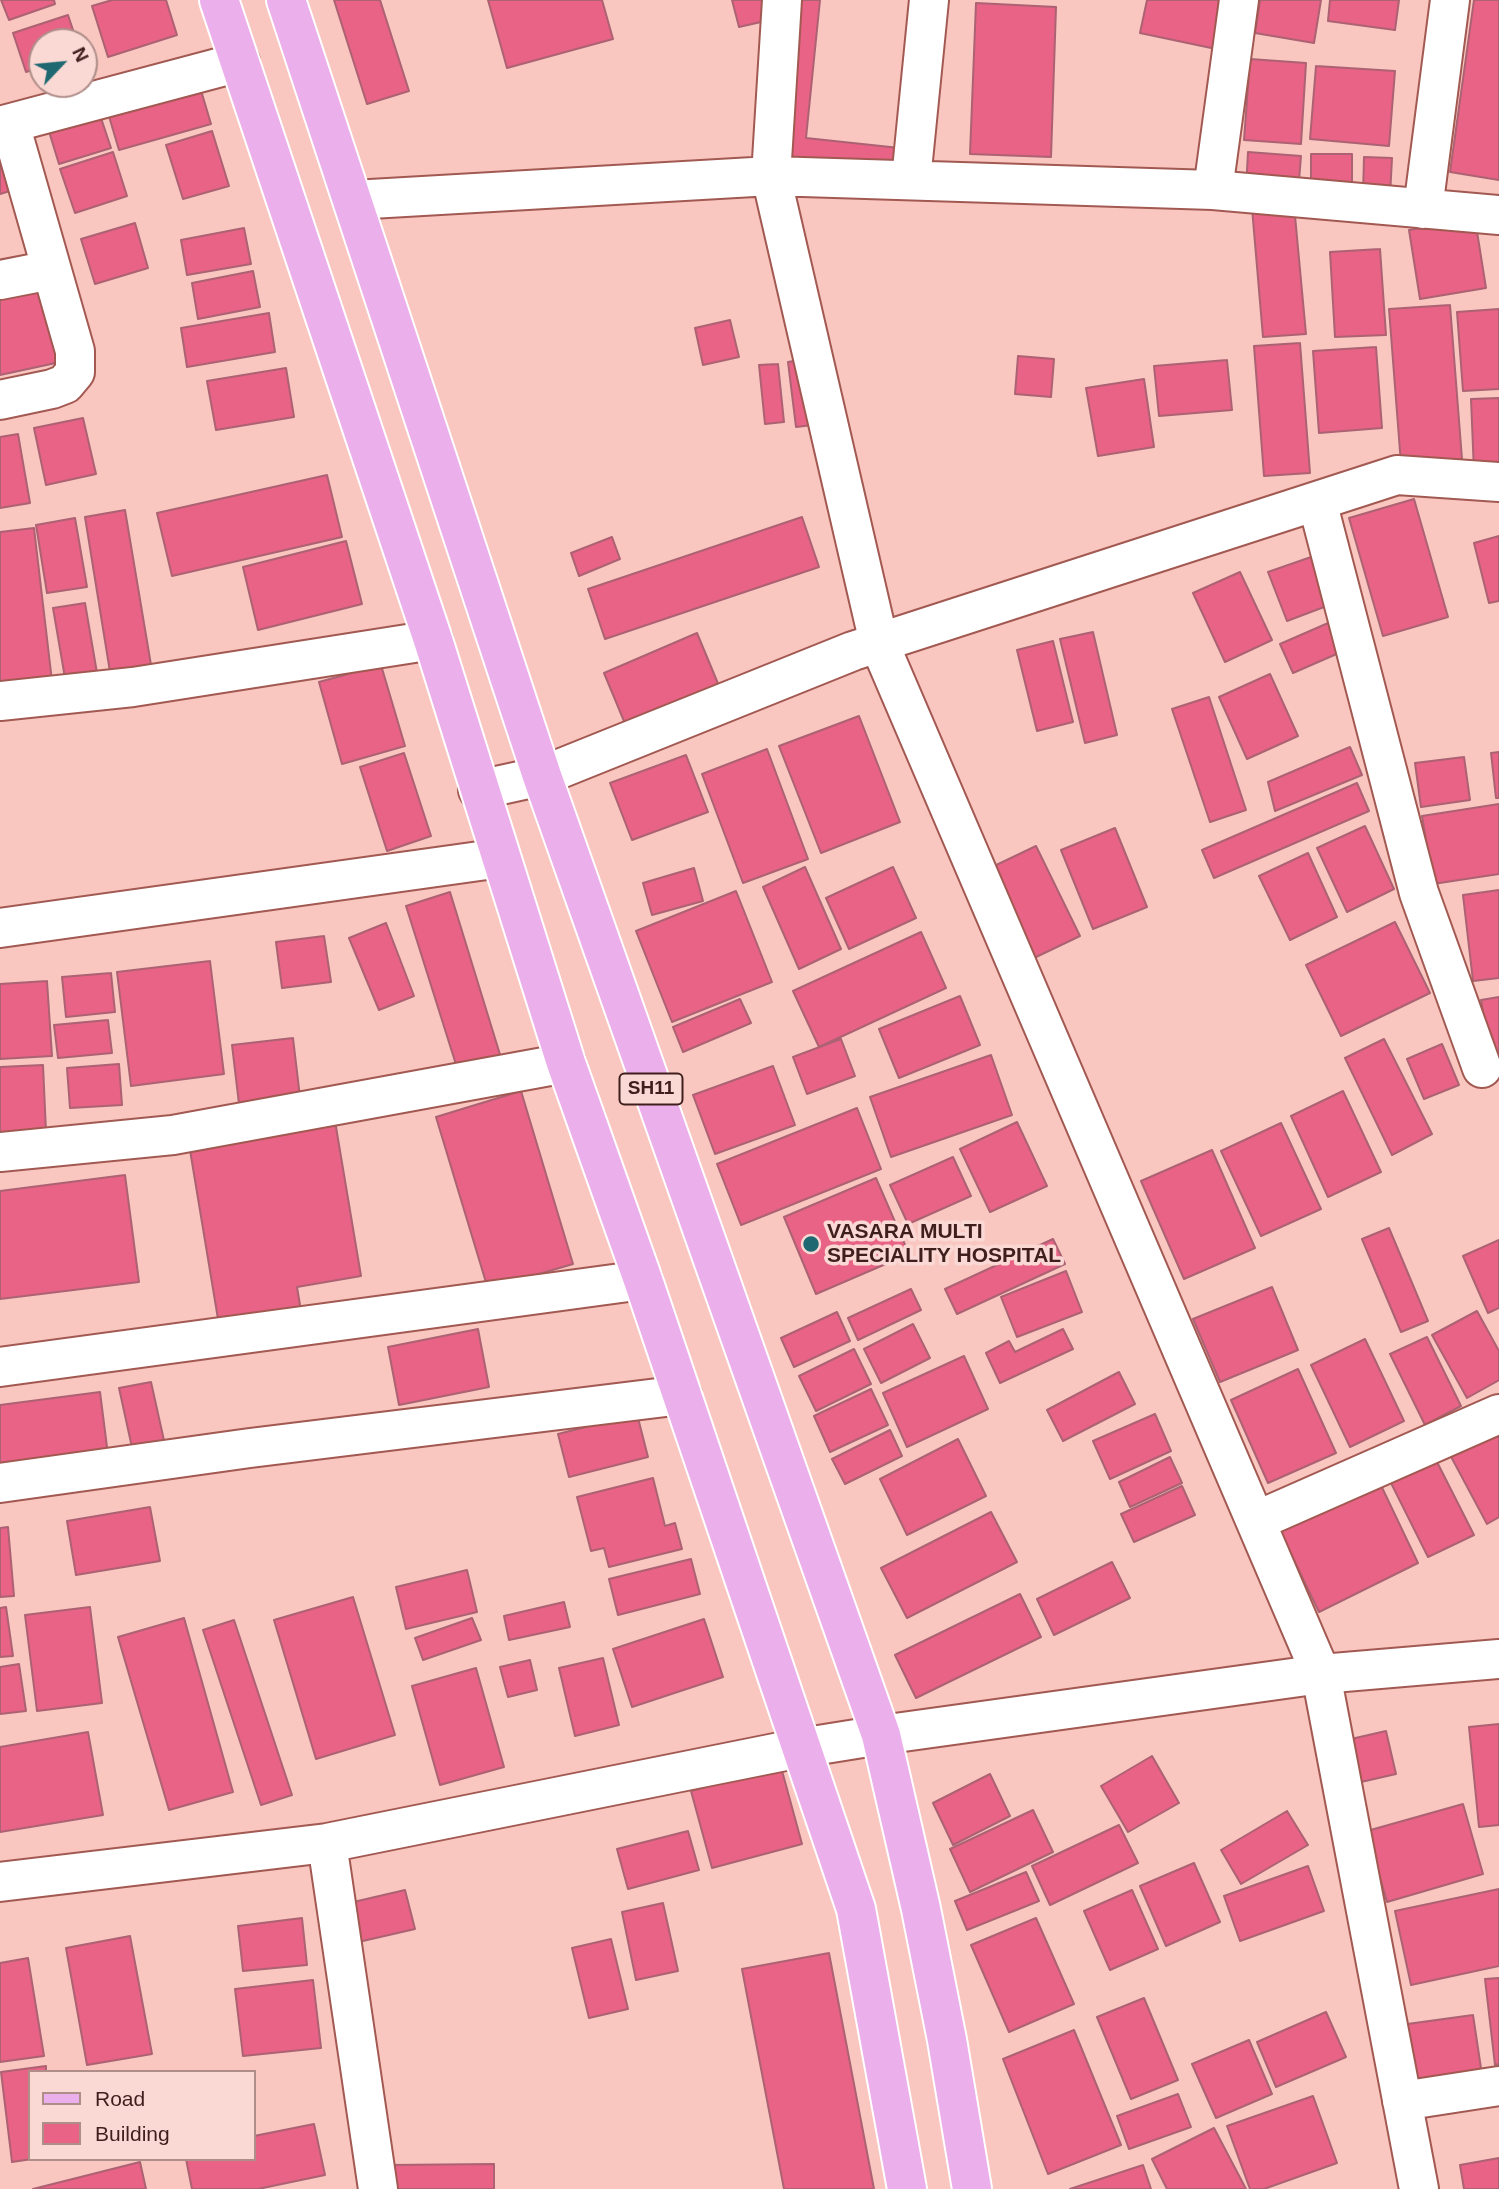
<!DOCTYPE html>
<style>
body{margin:0}
#map{position:relative;width:1499px;height:2189px;overflow:hidden;background:#f9c6c0;font-family:Helvetica,sans-serif}
canvas{display:block}
.legend{position:absolute;left:28px;top:2070px;width:228px;height:91px;box-sizing:border-box;background:#fad8d4;border:2px solid #af8e8a;margin:0;padding:9px 12px;list-style:none;font-size:21px;color:#3e1f1c}
.legend li{display:flex;align-items:center;gap:14px;height:35px}
.legend b{width:35px;border:2px solid #af8e8a}
.north{position:absolute;left:28px;top:28px;width:70px;height:70px;box-sizing:border-box;background:#fad8d4;border:2px solid #af8e8a;border-radius:50%;rotate:64deg;font-size:19px;font-weight:700;line-height:28px;text-align:center;color:#3e1f1c}
.north::after{content:'';display:block;margin:auto;width:24px;height:32px;background:#1d6871;clip-path:polygon(50% 0,100% 100%,50% 72%,0 100%)}
</style>
<div id="map">
<canvas width="1499" height="2189"></canvas>
<ul class="legend">
<li><b style="height:9px;background:#ebafec"></b>Road</li>
<li><b style="height:19px;background:#e86386"></b>Building</li>
</ul>
<div class="north">N</div>
</div>
<script>
const c = document.querySelector('canvas').getContext('2d');
c.lineJoin = 'round';
function paint(path, color) { c.fillStyle = color; c.fill(path, 'evenodd'); }
const toPath = rows => new Path2D(rows.map(r => 'M' + r).join(''));
function strokePath(path, color, width, dash) { c.strokeStyle = color; c.lineWidth = width; c.lineCap = dash ? 'butt' : 'round'; c.setLineDash(dash || []); c.stroke(path); }
function label(font, color, halo, rows, align = 'center') {
  c.font = font + ' Helvetica,sans-serif'; c.lineWidth = 7; c.setLineDash([]); c.textBaseline = 'middle'; c.strokeStyle = halo; c.fillStyle = color; for (const [text, x, y, turn = 0] of rows) {
    c.save(); c.translate(x, y); c.rotate((+turn || 0) * Math.PI / 180); c.textAlign = isNaN(turn) ? turn : align; if (halo) c.strokeText(text, 0, 0); c.fillText(text, 0, 0); c.restore();
  }
}
const building = toPath([
 [1,0,54,0,55,4,9,20,1,0],
 [112,0,166,0,177,35,108,57,92,6,112,0],
 [334,0,380,0,409,91,367,104,334,0],
 [488,0,602,0,613,39,507,68,488,0],
 [732,0,763,0,761,22,739,27,732,0],
 [792,0,820,0,806,138,909,149,907,169,776,155,792,0],
 [1147,0,1226,0,1216,49,1140,33,1147,0],
 [1260,0,1321,0,1314,43,1255,33,1260,0],
 [1330,0,1399,0,1395,30,1328,21,1330,0],
 [1474,0,1499,0,1499,180,1450,172,1474,0],
 [976,3,1056,7,1051,157,970,154,976,3],
 [68,15,77,42,42,42,42,67,26,72,13,33,68,15],
 [1250,59,1306,63,1301,144,1244,140,1250,59],
 [1316,66,1395,71,1389,146,1310,139,1316,66],
 [200,87,211,124,119,150,108,113,200,87],
 [98,109,111,148,59,164,47,125,98,109],
 [212,131,229,186,183,199,166,145,212,131],
 [113,152,127,196,75,213,60,169,113,152],
 [1248,152,1301,156,1298,193,1246,189,1248,152],
 [1311,154,1352,154,1352,196,1311,195,1311,154],
 [0,156,10,191,0,194,0,156],
 [1364,157,1392,158,1390,196,1363,195,1364,157],
 [1294,205,1306,334,1263,337,1252,208,1294,205],
 [1475,219,1486,288,1420,299,1409,230,1475,219],
 [135,223,148,268,95,284,81,239,135,223],
 [244,228,251,264,187,275,181,240,244,228],
 [1380,249,1386,335,1335,337,1330,252,1380,249],
 [253,271,260,307,198,319,192,283,253,271],
 [48,283,65,361,0,375,0,293,48,283],
 [1450,305,1462,459,1401,464,1389,309,1450,305],
 [1499,309,1499,389,1463,391,1457,312,1499,309],
 [269,313,275,352,187,367,181,328,269,313],
 [730,320,739,357,703,365,695,328,730,320],
 [1300,343,1310,473,1264,476,1254,346,1300,343],
 [1376,347,1382,428,1319,433,1313,351,1376,347],
 [1018,356,1054,359,1051,397,1015,394,1018,356],
 [805,359,813,425,796,427,788,362,805,359],
 [1227,360,1232,410,1159,416,1154,366,1227,360],
 [778,364,784,422,765,424,759,365,778,364],
 [286,368,294,417,216,430,207,381,286,368],
 [1144,379,1154,447,1098,456,1086,388,1144,379],
 [1499,398,1499,471,1474,472,1471,399,1499,398],
 [83,418,96,474,46,485,34,428,83,418],
 [18,434,30,503,0,508,0,437,18,434],
 [327,475,342,537,172,576,157,513,327,475],
 [1414,499,1448,617,1383,636,1349,518,1414,499],
 [125,510,151,665,110,672,85,517,125,510],
 [802,517,819,567,605,639,588,589,802,517],
 [75,518,87,587,47,593,36,525,75,518],
 [34,528,52,681,0,688,0,532,34,528],
 [1499,536,1499,601,1489,603,1474,543,1499,536],
 [612,537,620,559,579,576,571,553,612,537],
 [346,541,362,604,258,630,243,567,346,541],
 [1314,556,1332,604,1287,621,1268,572,1314,556],
 [1240,572,1272,640,1225,662,1193,593,1240,572],
 [85,603,97,673,65,678,53,608,85,603],
 [1335,620,1348,649,1293,673,1280,644,1335,620],
 [1093,632,1117,735,1085,743,1060,639,1093,632],
 [697,633,724,698,631,738,604,673,697,633],
 [1053,641,1073,722,1037,731,1017,650,1053,641],
 [381,665,405,746,342,764,319,682,381,665],
 [1270,674,1298,736,1247,759,1219,697,1270,674],
 [1209,697,1246,810,1210,822,1172,709,1209,697],
 [859,716,900,822,821,853,779,746,859,716],
 [1350,747,1362,775,1275,811,1268,782,1350,747],
 [767,749,808,859,743,883,702,774,767,749],
 [1499,752,1499,798,1496,798,1491,753,1499,752],
 [404,753,431,836,387,851,360,767,404,753],
 [686,755,708,812,632,840,610,783,686,755],
 [1464,757,1470,800,1421,807,1415,763,1464,757],
 [1357,783,1369,811,1214,878,1202,850,1357,783],
 [1499,804,1499,874,1433,884,1422,816,1499,804],
 [1365,826,1394,889,1347,912,1317,848,1365,826],
 [1115,828,1147,907,1093,929,1061,850,1115,828],
 [1036,846,1080,936,1034,958,990,868,1036,846],
 [1308,853,1337,917,1290,940,1259,876,1308,853],
 [805,867,841,949,799,969,763,887,805,867],
 [893,867,916,918,849,949,826,898,893,867],
 [694,868,703,901,652,915,643,883,694,868],
 [1499,890,1499,978,1473,981,1463,895,1499,890],
 [736,891,772,982,672,1022,636,931,736,891],
 [450,892,502,1061,459,1074,406,906,450,892],
 [1395,922,1430,993,1341,1036,1306,965,1395,922],
 [386,923,414,996,379,1010,349,938,386,923],
 [921,932,946,988,819,1047,793,991,921,932],
 [324,936,331,982,282,988,276,942,324,936],
 [210,961,224,1074,131,1086,117,972,210,961],
 [111,973,115,1012,66,1017,62,977,111,973],
 [47,981,52,1056,0,1059,0,984,47,981],
 [960,996,980,1045,899,1078,879,1029,960,996],
 [1499,997,1499,1052,1490,1054,1481,1000,1499,997],
 [740,999,751,1023,683,1052,673,1027,740,999],
 [108,1020,112,1053,58,1058,54,1025,108,1020],
 [293,1038,300,1097,239,1104,232,1045,293,1038],
 [841,1039,855,1076,807,1094,793,1057,841,1039],
 [1384,1039,1432,1134,1392,1155,1345,1058,1384,1039],
 [1442,1044,1459,1085,1424,1099,1407,1059,1442,1044],
 [991,1055,1012,1115,891,1157,870,1097,991,1055],
 [119,1064,122,1105,70,1108,67,1068,119,1064],
 [43,1065,46,1132,0,1134,0,1067,43,1065],
 [773,1066,795,1125,715,1154,693,1095,773,1066],
 [521,1091,573,1264,488,1289,436,1117,521,1091],
 [1343,1091,1381,1172,1328,1197,1291,1116,1343,1091],
 [857,1108,881,1169,741,1225,717,1164,857,1108],
 [334,1115,361,1276,297,1287,301,1311,219,1325,188,1138,334,1115],
 [1017,1122,1047,1186,990,1212,960,1149,1017,1122],
 [1281,1123,1321,1209,1261,1236,1221,1151,1281,1123],
 [1212,1150,1255,1248,1184,1279,1141,1181,1212,1150],
 [953,1157,971,1196,908,1224,890,1185,953,1157],
 [125,1175,139,1282,0,1299,0,1191,125,1175],
 [876,1178,909,1254,816,1294,784,1217,876,1178],
 [1389,1228,1428,1321,1401,1332,1362,1239,1389,1228],
 [1053,1239,1065,1264,957,1314,945,1289,1053,1239],
 [1499,1240,1499,1308,1488,1313,1463,1256,1499,1240],
 [1066,1271,1082,1312,1017,1337,1001,1297,1066,1271],
 [1272,1287,1298,1350,1220,1382,1193,1319,1272,1287],
 [911,1289,921,1310,858,1340,848,1318,911,1289],
 [1477,1311,1499,1351,1499,1380,1467,1398,1432,1335,1477,1311],
 [837,1312,850,1341,794,1367,781,1338,837,1312],
 [913,1324,930,1358,881,1383,864,1349,913,1324],
 [478,1329,489,1387,399,1405,388,1347,478,1329],
 [1063,1329,1073,1349,1000,1383,986,1353,1009,1341,1015,1352,1063,1329],
 [1427,1337,1461,1406,1425,1425,1390,1354,1427,1337],
 [1365,1339,1404,1421,1350,1447,1311,1365,1365,1339],
 [854,1349,871,1384,816,1411,799,1376,854,1349],
 [964,1356,988,1409,907,1447,883,1393,964,1356],
 [1298,1369,1336,1453,1268,1483,1231,1400,1298,1369],
 [1119,1372,1135,1404,1063,1441,1047,1410,1119,1372],
 [151,1382,165,1445,133,1452,119,1388,151,1382],
 [871,1389,888,1425,830,1452,814,1416,871,1389],
 [100,1392,108,1455,0,1469,0,1405,100,1392],
 [637,1414,648,1457,569,1477,558,1434,637,1414],
 [1155,1414,1171,1451,1110,1479,1093,1441,1155,1414],
 [890,1430,902,1456,845,1484,832,1459,890,1430],
 [1499,1430,1499,1517,1487,1524,1448,1451,1499,1430],
 [958,1439,986,1496,907,1535,880,1479,958,1439],
 [1170,1457,1182,1483,1130,1507,1119,1482,1170,1457],
 [1435,1458,1474,1535,1428,1557,1390,1481,1435,1458],
 [1377,1477,1418,1563,1319,1612,1277,1525,1377,1477],
 [653,1478,665,1526,675,1523,682,1549,609,1567,604,1548,591,1551,577,1497,653,1478],
 [1182,1486,1195,1515,1134,1542,1121,1514,1182,1486],
 [150,1507,160,1561,76,1575,67,1521,150,1507],
 [991,1512,1017,1562,907,1618,881,1568,991,1512],
 [8,1527,14,1596,0,1597,0,1528,8,1527],
 [691,1559,700,1594,618,1615,609,1579,691,1559],
 [1112,1562,1130,1598,1054,1635,1037,1599,1112,1562],
 [467,1570,477,1612,406,1629,396,1587,467,1570],
 [1020,1594,1041,1637,916,1698,895,1655,1020,1594],
 [353,1597,395,1735,316,1759,274,1620,353,1597],
 [564,1602,570,1627,509,1640,504,1616,564,1602],
 [6,1607,13,1656,0,1657,0,1608,6,1607],
 [90,1607,102,1703,37,1711,25,1615,90,1607],
 [184,1618,233,1792,169,1810,118,1637,184,1618],
 [472,1618,481,1640,423,1660,415,1638,472,1618],
 [704,1619,723,1677,632,1707,613,1649,704,1619],
 [234,1620,292,1795,261,1805,203,1630,234,1620],
 [603,1658,619,1725,575,1736,559,1668,603,1658],
 [530,1660,537,1690,508,1697,500,1667,530,1660],
 [19,1664,26,1711,0,1714,0,1667,19,1664],
 [476,1668,504,1767,440,1785,412,1686,476,1668],
 [1499,1724,1499,1825,1479,1827,1469,1727,1499,1724],
 [1386,1731,1396,1774,1361,1782,1351,1739,1386,1731],
 [88,1732,103,1815,0,1832,0,1747,88,1732],
 [1152,1756,1179,1803,1128,1832,1101,1786,1152,1756],
 [781,1767,802,1844,712,1868,691,1791,781,1767],
 [990,1774,1010,1816,953,1845,933,1803,990,1774],
 [1463,1804,1483,1874,1387,1902,1367,1831,1463,1804],
 [1033,1810,1053,1852,970,1892,950,1849,1033,1810],
 [1287,1811,1308,1845,1241,1884,1221,1850,1287,1811],
 [1119,1825,1138,1863,1050,1905,1032,1866,1119,1825],
 [688,1831,699,1870,628,1889,617,1849,688,1831],
 [1194,1863,1220,1922,1166,1946,1140,1886,1194,1863],
 [1308,1866,1324,1911,1240,1941,1224,1896,1308,1866],
 [1026,1872,1039,1901,967,1930,955,1901,1026,1872],
 [1499,1889,1499,1966,1411,1985,1395,1911,1499,1889],
 [405,1890,415,1929,354,1943,345,1904,405,1890],
 [1132,1890,1158,1949,1110,1970,1084,1911,1132,1890],
 [663,1903,678,1971,636,1980,622,1912,663,1903],
 [302,1918,307,1965,243,1971,238,1926,302,1918],
 [1036,1918,1074,2004,1009,2032,971,1945,1036,1918],
 [130,1936,152,2054,87,2065,66,1948,130,1936],
 [611,1939,628,2009,589,2018,572,1948,611,1939],
 [829,1953,874,2189,784,2189,742,1969,829,1953],
 [28,1958,44,2056,0,2062,0,1963,28,1958],
 [1499,1978,1499,2064,1495,2065,1485,1979,1499,1978],
 [313,1980,321,2048,243,2056,235,1989,313,1980],
 [1144,1998,1178,2080,1131,2099,1097,2017,1144,1998],
 [1326,2012,1346,2057,1276,2087,1257,2042,1326,2012],
 [1473,2015,1482,2075,1409,2085,1400,2025,1473,2015],
 [1074,2030,1121,2145,1048,2174,1003,2059,1074,2030],
 [1249,2040,1272,2094,1216,2118,1192,2064,1249,2040],
 [46,2066,46,2072,30,2072,30,2159,32,2159,12,2162,1,2072,46,2066],
 [1178,2094,1191,2127,1129,2149,1117,2116,1178,2094],
 [1313,2096,1337,2163,1264,2189,1250,2189,1227,2126,1313,2096],
 [314,2124,325,2175,258,2189,192,2189,186,2159,254,2159,254,2136,314,2124],
 [1214,2128,1246,2189,1167,2189,1152,2159,1214,2128],
 [1499,2158,1499,2189,1464,2189,1460,2165,1499,2158],
 [140,2162,146,2189,33,2189,140,2162],
 [494,2164,494,2189,388,2189,388,2165,494,2164],
 [1143,2165,1151,2189,1070,2189,1143,2165]
]);
const minor = toPath([
 [782,0,771,176,879,643,1321,1674,1419,2189],
 [0,126,240,62],
 [911,180,929,0],
 [1213,190,1239,0],
 [353,200,771,176,1213,190,1499,215],
 [1423,209,1450,0],
 [0,280,51,270],
 [0,400,52,389,65,384,75,372,75,351,10,124],
 [1317,501,1419,893,1482,1068],
 [0,701,133,687,433,640],
 [478,790,542,776,853,651,1397,475,1499,482],
 [0,928,501,858],
 [0,1152,173,1135,566,1063],
 [0,1367,643,1280],
 [0,1483,250,1448,682,1395],
 [1256,1521,1499,1414],
 [327,1843,378,2189],
 [0,1882,327,1843,800,1748,881,1735,1321,1674,1499,1659],
 [1402,2101,1499,2086]
]);
const major = toPath([
 [219,0,433,640,566,1063,643,1280,856,1909,907,2189],
 [286,0,542,776,881,1735,921,1909,947,2040,972,2189]
]);
const markers = [
 [811,1244,9,"#1d6871"]
];
const shields = [
 [651,1089,63]
];
const shieldNames = [
 ["SH11",651,1089]
];
const poiNames = [
 ["VASARA MULTI",827,1232],
 ["SPECIALITY HOSPITAL",827,1256]
];
paint(building, '#e86386');
strokePath(building, '#ac6272', 2);
strokePath(minor, '#a25952', 42);
strokePath(major, '#fff', 42);
strokePath(minor, '#fff', 38);
strokePath(major, '#ebafec', 38);
for (const [x, y, r, color] of markers) { const dot = new Path2D(); dot.arc(x, y, r, 0, 2 * Math.PI); c.fillStyle = color; c.fill(dot); strokePath(dot, '#fad8d4', 2.5); }
for (const [x, y, w] of shields) { const box = new Path2D(); box.roundRect(x - w / 2, y - 15.5, w, 31, 5); c.fillStyle = '#fad8d4'; c.fill(box); strokePath(box, '#3e1f1c', 2); }
label('bold 19px', '#3e1f1c', null, shieldNames);
label('bold 21px', '#3e1f1c', '#fad8d4', poiNames, 'left');
</script>
